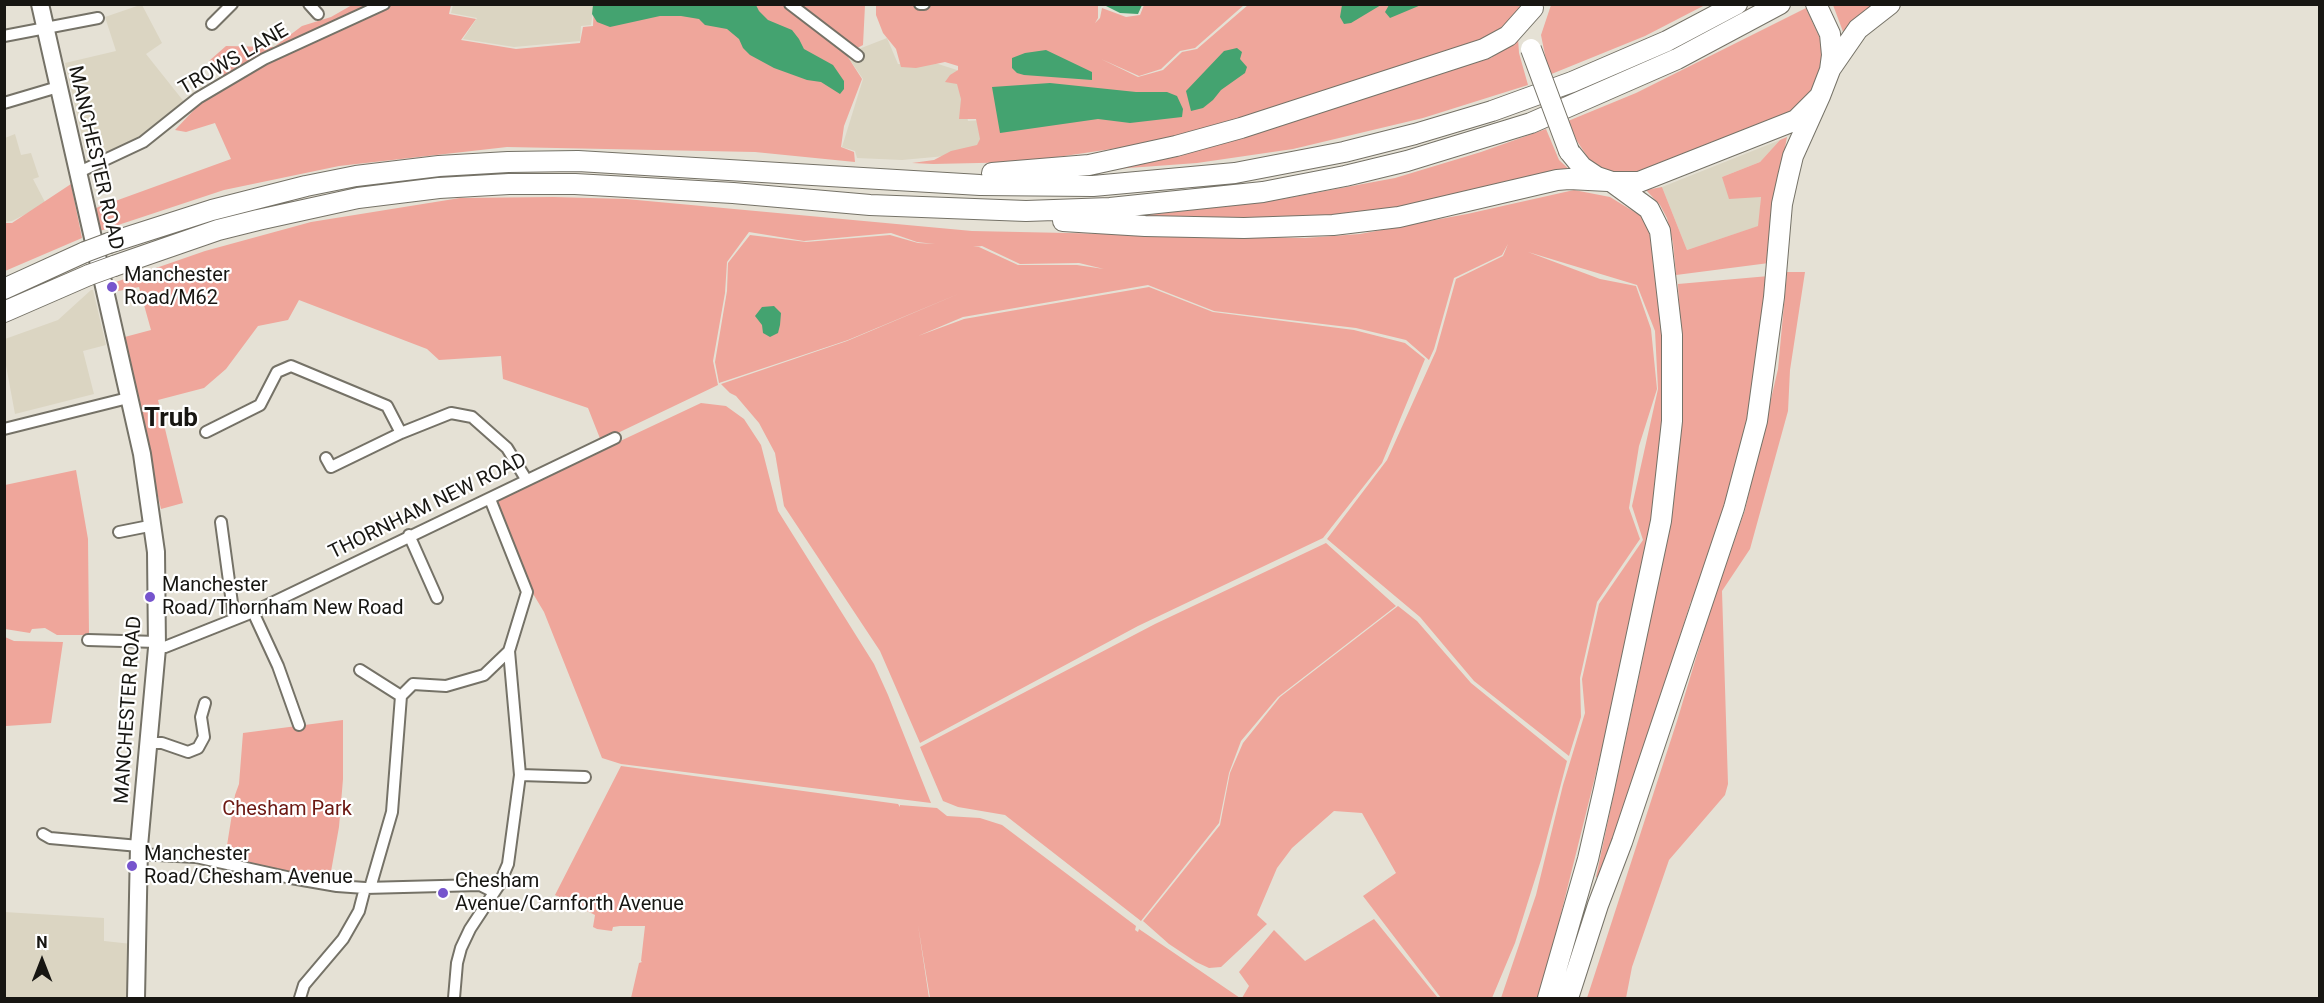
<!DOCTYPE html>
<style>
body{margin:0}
#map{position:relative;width:2324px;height:1003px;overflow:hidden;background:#e5e1d5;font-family:Roboto,sans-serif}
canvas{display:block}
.frame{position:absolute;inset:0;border:6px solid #171612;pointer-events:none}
.north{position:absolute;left:12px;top:931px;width:60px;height:60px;-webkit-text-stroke:4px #fff;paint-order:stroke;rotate:0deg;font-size:16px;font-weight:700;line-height:24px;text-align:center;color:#171612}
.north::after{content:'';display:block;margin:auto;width:21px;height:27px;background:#171612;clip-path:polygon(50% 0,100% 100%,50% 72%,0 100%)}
</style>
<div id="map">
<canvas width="2324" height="1003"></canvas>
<div class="frame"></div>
<div class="north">N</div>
</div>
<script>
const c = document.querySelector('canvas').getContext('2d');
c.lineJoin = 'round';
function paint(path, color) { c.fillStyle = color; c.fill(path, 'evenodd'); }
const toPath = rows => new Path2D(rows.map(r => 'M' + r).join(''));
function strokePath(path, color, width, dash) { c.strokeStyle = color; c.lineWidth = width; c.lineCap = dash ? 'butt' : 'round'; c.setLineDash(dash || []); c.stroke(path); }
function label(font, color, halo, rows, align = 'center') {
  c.font = font + ' Roboto,sans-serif'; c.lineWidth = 4.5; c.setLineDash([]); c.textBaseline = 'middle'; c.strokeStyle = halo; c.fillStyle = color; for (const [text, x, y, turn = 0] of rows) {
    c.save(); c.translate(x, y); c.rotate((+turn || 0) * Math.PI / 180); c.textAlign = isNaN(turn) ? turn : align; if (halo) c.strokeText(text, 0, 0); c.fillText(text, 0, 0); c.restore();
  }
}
const built = toPath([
 [140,5,142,5,162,43,146,54,185,103,139,139,88,162,65,63,116,51,105,17],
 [453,5,594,5,591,25,581,26,580,41,514,47,463,39,477,18,451,13],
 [887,38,898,64,935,63,957,70,968,121,983,120,989,152,902,160,857,158,855,151,842,147,863,79,846,54],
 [15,134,21,155,31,153,39,177,33,179,46,204,12,221,5,222,5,138],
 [1780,140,1760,162,1722,177,1761,197,1759,226,1687,250,1662,187],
 [91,290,93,290,106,345,83,351,94,394,15,414,5,360,5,339,58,320],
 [4,912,104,918,104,941,132,944,129,998,5,998]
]);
const green = toPath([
 [352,5,451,5,449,14,476,19,461,40,516,49,580,43,583,27,593,26,594,5,865,5,863,45,846,54,862,79,844,126,841,147,854,152,855,162,755,152,507,147,339,166,224,190,100,231,96,208,231,159,215,123,186,132,175,130,225,77,209,61,226,46,274,47,302,26,331,17],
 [876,5,1098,5,1098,18,1095,23,1100,18,1102,8,1126,17,1140,15,1144,5,1244,5,1195,48,1180,51,1161,69,1139,76,1101,59,1138,77,1163,70,1182,52,1197,49,1248,5,1522,5,1515,17,1497,36,1201,130,1145,144,1024,162,933,164,912,163,934,160,951,151,977,145,980,139,976,119,959,119,961,99,957,84,945,82,950,75,958,70,958,66,945,62,916,68,901,67,896,49,883,33,876,15],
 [1551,5,1705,5,1645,36,1549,75,1541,35],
 [1833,5,1883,5,1845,37],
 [1806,8,1822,43,1821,70,1810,96,1793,112,1646,170,1620,175,1592,164,1577,141,1568,121,1636,93],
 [1518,38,1519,53,1528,85,1423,118,1293,149,1197,163,1060,173,1491,58],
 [1546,129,1559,160,1573,173,1410,210,1306,221,1110,219,1266,202,1395,178,1481,152],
 [1787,137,1779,180,1769,263,1676,275,1673,243,1667,218,1660,205,1646,190,1662,187,1687,250,1758,226,1761,197,1729,199,1722,177,1760,162,1780,140],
 [71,184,82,238,5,271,5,223,12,223],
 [1574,190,1610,197,1646,219,1656,261,1665,366,1662,437,1650,533,1631,632,1552,950,1537,998,1501,998,1536,895,1563,785,1585,713,1582,679,1599,604,1643,540,1632,506,1658,389,1655,331,1637,285,1528,252,1600,279,1636,286,1651,329,1657,389,1639,446,1629,508,1640,539,1597,602,1580,678,1581,717,1569,756,1474,681,1420,617,1327,539,1387,460,1436,351,1456,279,1503,256,1508,244,1502,255,1454,278,1434,349,1429,360,1406,340,1356,328,1214,311,1148,285,963,317,918,336,964,319,1149,287,1213,312,1354,330,1405,343,1425,359,1382,463,1323,538,1138,626,920,743,880,651,784,506,775,453,759,423,736,396,730,393,721,384,847,341,963,292,848,340,719,383,715,362,727,291,728,263,750,235,806,242,890,235,918,243,935,244,917,242,891,233,804,241,749,232,727,262,725,293,713,361,718,385,601,441,588,408,503,379,501,356,439,360,427,349,299,300,288,320,258,326,226,369,204,388,158,400,183,503,161,509,121,338,151,330,139,287,113,292,110,284,205,251,311,222,460,198,553,197,626,199,972,231,1305,238,1360,234,1467,214],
 [982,246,1020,264,1079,263,1104,269,1077,265,1018,265,979,247,973,247],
 [1787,272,1805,272,1790,370,1788,411,1750,549,1722,591,1728,784,1725,795,1669,860,1632,967,1626,998,1587,998,1677,721,1714,598,1745,510,1778,369],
 [1769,276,1757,384,1734,483,1697,600,1691,601,1663,691,1600,879,1596,877,1642,662,1677,467,1682,384,1678,284],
 [701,403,726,406,744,419,761,445,778,511,874,664,888,695,931,803,621,764,602,758,544,612,532,592,495,500],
 [76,470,88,539,89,635,57,635,45,628,32,629,30,633,5,629,5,485],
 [1326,543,1396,606,1278,697,1241,741,1229,773,1219,823,1141,921,1005,815,958,807,943,801,920,747,1155,624],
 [1398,606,1417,621,1471,683,1567,761,1541,860,1515,943,1492,998,1441,998,1363,896,1396,873,1362,813,1334,811,1292,848,1277,868,1257,915,1267,924,1221,967,1209,968,1196,962,1169,944,1143,921,1220,825,1230,773,1243,743,1280,697],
 [5,637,14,641,63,642,51,723,6,726,5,746],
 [343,720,343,779,339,827,330,877,294,874,225,858,235,795,239,784,243,733],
 [621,766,898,804,900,807,900,805,937,808,947,816,980,818,1002,825,1136,926,1135,930,1138,932,1139,929,1240,998,930,998,918,925,929,998,631,998,639,963,642,962,641,961,645,926,620,926,613,927,612,931,597,929,593,927,595,915,555,895],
 [1374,919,1438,998,1242,998,1249,986,1239,972,1274,930,1305,961]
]);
const water = toPath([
 [593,5,756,5,759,11,768,20,792,30,799,39,804,49,833,65,844,81,844,89,840,94,821,82,807,80,774,68,750,55,743,48,739,39,727,29,705,25,699,19,681,16,660,16,610,27,597,22,592,14],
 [1104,5,1142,5,1138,14,1120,13],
 [1342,5,1342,4,1381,5,1351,23,1344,24,1340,17],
 [1389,5,1421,5,1390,18,1385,12],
 [1237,48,1242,52,1240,59,1247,67,1245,73,1221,90,1213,100,1203,108,1191,111,1186,91,1224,51],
 [1046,50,1092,72,1092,80,1024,75,1017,73,1012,68,1012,58,1025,53],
 [1050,83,1136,92,1167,92,1177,96,1183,109,1182,117,1130,123,1098,119,1000,133,992,87],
 [774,306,781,313,780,325,778,333,770,337,763,333,762,325,755,316,762,307]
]);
const street = toPath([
 [309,4,318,14],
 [790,4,858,56],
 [920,4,924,4],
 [212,24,232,4],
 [4,36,98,18],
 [4,103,58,87],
 [77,173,143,142,198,98,264,59,384,4],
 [4,429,128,398],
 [206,432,260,405,277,372,291,366,387,406,401,433,451,413,472,417,507,448,526,479],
 [326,458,331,467,401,433],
 [221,522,234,618],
 [119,532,154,525],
 [409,535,437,598],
 [253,612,278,666,299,725],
 [88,640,157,642],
 [157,648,165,647,253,612,615,438],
 [360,670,401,696],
 [148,743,162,743,188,752,198,748,204,737,201,717,205,703],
 [520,775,585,777],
 [43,834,50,838,139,846],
 [138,854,196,857,291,878,337,886,365,888,480,885,494,892],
 [370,888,392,812,401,696,413,684,446,686,484,675,509,651],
 [300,998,304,985,343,939,359,911,365,888],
 [454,998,457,963,461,948,470,929,499,885,508,864,520,775,509,651,527,592,490,499]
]);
const primary = toPath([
 [40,4,142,454,156,552,157,648,139,846,136,998]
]);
const highway = toPath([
 [1831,68,1858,29,1890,4],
 [1569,151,1582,167,1597,177,1612,182,1639,182,1796,120,1820,96,1830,70,1832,55,1830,34,1816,4],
 [992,173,1089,165,1176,146,1241,128,1484,49,1508,36,1533,8],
 [1063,221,1145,226,1244,228,1333,225,1399,217,1557,180,1569,179,1608,181],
 [109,243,212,210,306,186,356,176,439,166,508,162,578,161,980,185,1093,186,1235,173,1344,152,1415,134,1492,111,1572,82,1667,41,1737,4],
 [114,266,218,230,258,220,358,198,439,188,509,184,575,184,733,193,870,205,1026,211,1110,208,1263,192,1345,176,1407,161,1531,123,1677,59,1780,4],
 [4,289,85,252],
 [4,312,89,275],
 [1548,998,1588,859,1604,789,1661,521,1672,421,1672,335,1660,231,1649,209,1612,182],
 [1568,998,1598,905,1622,842,1734,508,1757,421,1774,297,1782,204,1788,177,1793,156,1820,96]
]);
const highwayBridge = toPath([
 [1531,49,1569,151],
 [85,252,109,243],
 [89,275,114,266]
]);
const markers = [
 [112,287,6,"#7654cd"],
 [150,597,6,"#7654cd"],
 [132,866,6,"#7654cd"],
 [443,893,6,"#7654cd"]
];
const streetNames = [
 ["TROWS LANE",234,60,-30],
 ["MANCHESTER ROAD",95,158,77],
 ["THORNHAM NEW ROAD",428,507,-26],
 ["MANCHESTER ROAD",129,710,-86]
];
const poiNames = [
 ["Manchester",124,276],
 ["Road/M62",124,299],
 ["Manchester",162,586],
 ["Road/Thornham New Road",162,609],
 ["Manchester",144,855],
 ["Road/Chesham Avenue",144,878],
 ["Chesham",455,882],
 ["Avenue/Carnforth Avenue",455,905]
];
const parkNames = [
 ["Chesham Park",287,810]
];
const districtNames = [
 ["Trub",171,419]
];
paint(built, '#dbd5c2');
paint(green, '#efa69b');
paint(water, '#44a370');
strokePath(street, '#757267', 14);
strokePath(primary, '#757267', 20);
strokePath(highway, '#757267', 22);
strokePath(street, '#fff', 10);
strokePath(primary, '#fff', 16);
strokePath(highway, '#fff', 20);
strokePath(highwayBridge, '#757267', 22, []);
strokePath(highwayBridge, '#fff', 20);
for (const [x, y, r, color] of markers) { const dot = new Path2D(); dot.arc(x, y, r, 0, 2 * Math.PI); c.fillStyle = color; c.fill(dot); strokePath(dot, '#fff', 2); }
label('20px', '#171612', '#fff', streetNames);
label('20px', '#171612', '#fff', poiNames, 'left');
label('20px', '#6c1812', '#fff', parkNames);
label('bold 26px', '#171612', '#fff', districtNames);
</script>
